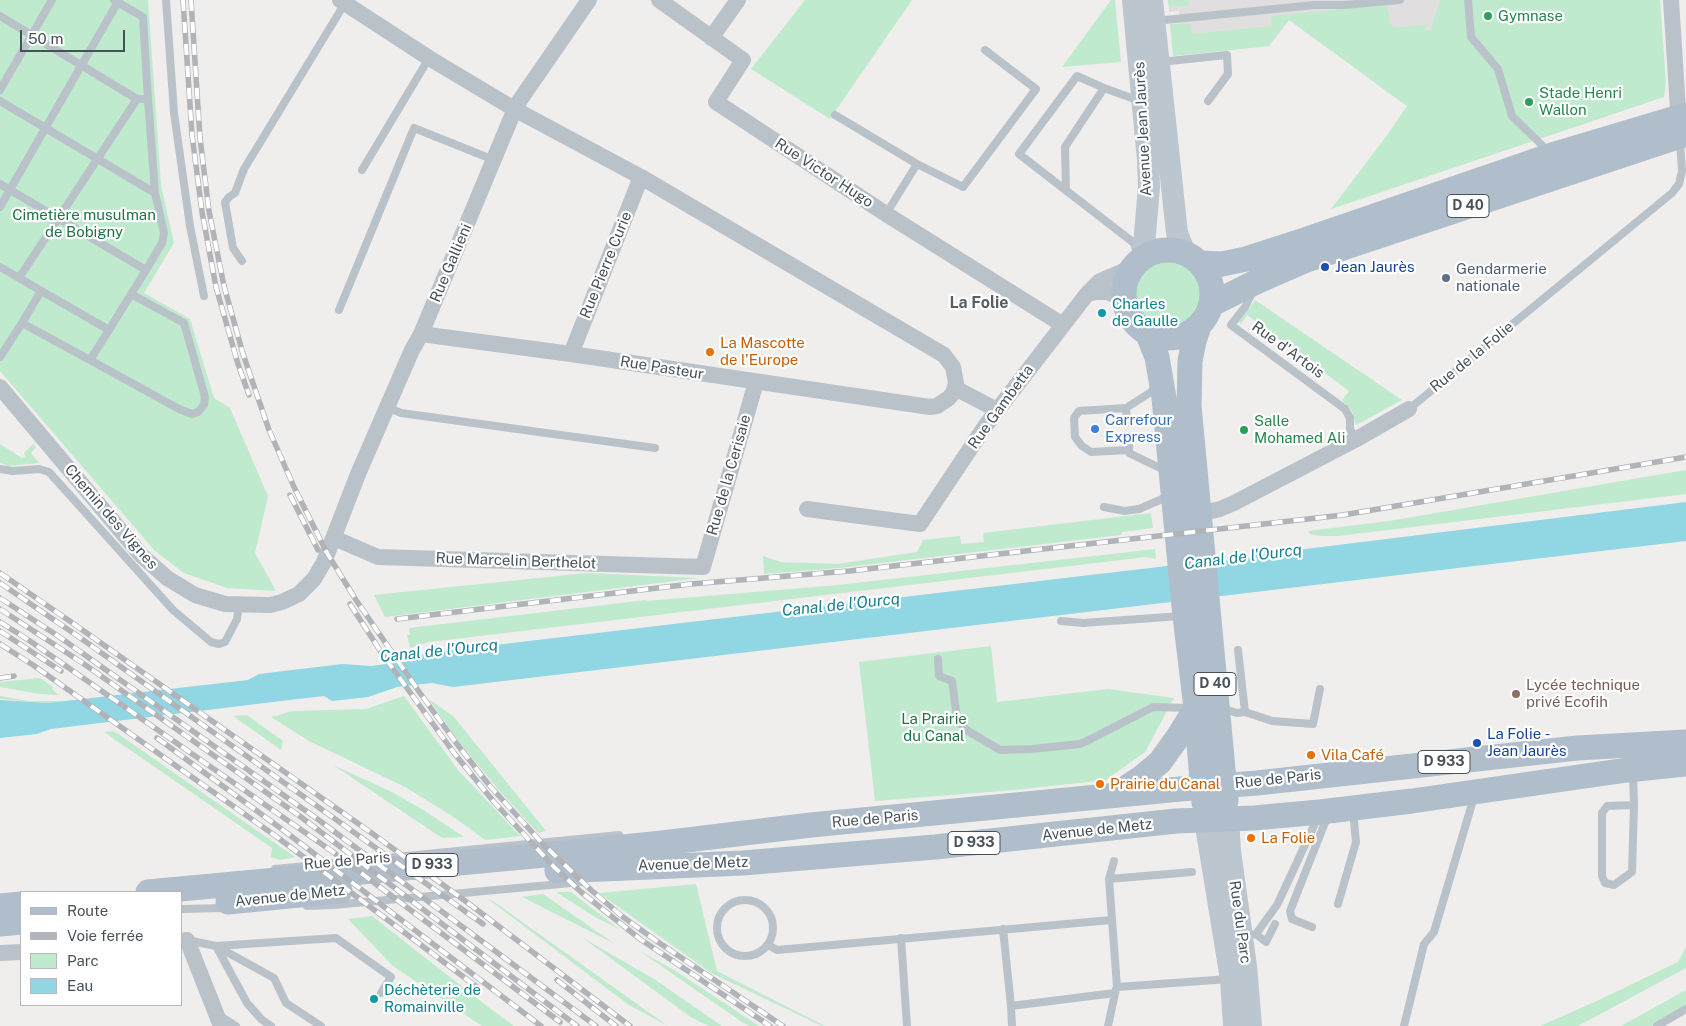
<!DOCTYPE html>
<meta charset="utf-8">
<style>
body{margin:0}
#map{position:relative;width:1686px;height:1026px;overflow:hidden;background:#f0eded;font-family:"Public Sans",sans-serif}
canvas{display:block}
.legend{position:absolute;left:20px;top:891px;width:162px;height:115px;box-sizing:border-box;background:#fff;border:1px solid #b5b9bd;margin:0;padding:6px 9px;list-style:none;font-size:15px;color:#475159}
.legend li{display:flex;align-items:center;gap:10px;height:25px}
.legend b{width:25px;border:1px solid #b5b9bd}
.scale{position:absolute;left:20px;top:30px;width:105px;height:22px;box-sizing:border-box;border:2px solid #475159;border-top:0;padding-left:6px;font-size:15px;line-height:18px;white-space:nowrap;color:#475159;-webkit-text-stroke:4px #fff;paint-order:stroke}
</style>
<div id="map">
<canvas width="1686" height="1026"></canvas>
<ul class="legend">
<li><b style="height:6px;background:#afbeca"></b>Route</li>
<li><b style="height:6px;background:#b0b3b7"></b>Voie ferrée</li>
<li><b style="height:14px;background:#bfeacd"></b>Parc</li>
<li><b style="height:14px;background:#90d6e3"></b>Eau</li>
</ul>
<div class="scale">50 m</div>
</div>
<script>
const c = document.querySelector('canvas').getContext('2d');
c.lineJoin = 'round';
function paint(path, color) { c.fillStyle = color; c.fill(path, 'evenodd'); }
const toPath = rows => new Path2D(rows.map(r => 'M' + r).join(''));
function strokePath(path, color, width, dash) { c.strokeStyle = color; c.lineWidth = width; c.lineCap = dash ? 'butt' : 'round'; c.setLineDash(dash || []); c.stroke(path); }
function label(font, color, halo, rows, align = 'center') {
  c.font = font + ' "Public Sans",sans-serif'; c.lineWidth = 4.5; c.setLineDash([]); c.textBaseline = 'middle'; c.strokeStyle = halo; c.fillStyle = color; for (const [text, x, y, turn = 0] of rows) {
    c.save(); c.translate(x, y); c.rotate((+turn || 0) * Math.PI / 180); c.textAlign = isNaN(turn) ? turn : align; if (halo) c.strokeText(text, 0, 0); c.fillText(text, 0, 0); c.restore();
  }
}
const education = toPath([
 [1168,0,1440,0,1407,106,1289,20,1269,46,1173,56,1170,24,1180,23,1179,11,1169,12]
]);
const green = toPath([
 [0,0,148,0,161,185,174,243,144,293,190,319,214,398,230,408,268,496,255,553,276,591,227,588,184,573,155,551,0,371],
 [805,0,912,0,830,119,751,69],
 [1111,0,1115,0,1121,62,1062,67],
 [1168,0,1188,0,1189,5,1169,7],
 [1440,0,1660,0,1666,82,1664,97,1331,209,1388,134,1407,106,1289,20,1269,46,1173,56,1170,24,1191,24,1192,34,1272,26,1271,16,1387,5,1390,22,1392,26,1396,28,1427,24,1425,30,1430,31],
 '1134 294a33 33 0 1 1 66 0a33 33 0 1 1-66 0Z',
 [1255,300,1402,400,1356,425,1352,411,1342,400,1349,391,1247,315,1241,324,1239,322],
 [0,444,22,458,25,457,24,453,33,444,36,447,31,453,39,463,8,466,0,463],
 [1686,470,1686,494,1338,536,1319,536,1310,534,1308,531,1389,521],
 [1151,513,1153,528,1122,532,1121,535,839,568,764,574,763,556,781,562,837,564,917,552,923,540,960,536,961,544,984,542,983,533],
 [1155,549,1156,559,1146,557,429,642,410,648,407,635,410,635,409,628,646,600,646,601,838,585],
 [587,573,699,578,385,617,374,595],
 [991,646,997,702,1108,689,1174,698,1145,752,1106,780,1015,790,875,801,859,662],
 [40,678,53,687,52,689,59,695,40,694,0,687,0,682],
 [0,696,29,701,68,701,48,703,0,699],
 [404,696,458,770,520,836,485,840,452,816,405,787,309,741,271,717,293,711,366,709],
 [429,699,454,717,546,831,538,833,497,788,456,738],
 [247,715,283,741,281,750,233,716],
 [114,731,295,857,280,860,271,857,272,848,104,732],
 [333,765,392,792,425,811,464,837,442,838],
 [696,884,717,971,825,1026,822,1026,711,973,599,893],
 [556,892,571,892,619,929,595,917],
 [543,894,615,944,522,897],
 [488,899,493,901,668,1026,629,1005],
 [372,916,483,1003,514,1026,482,1026,393,966,348,919],
 [583,938,654,979,722,1026,709,1026,692,1018],
 [1686,947,1686,968,1578,1026,1540,1026,1599,1000,1678,962],
 [638,950,674,970,759,1026,749,1026,742,1022],
 [1686,990,1686,1005,1652,1026,1621,1026]
]);
const water = toPath([
 [1686,502,1686,541,453,687,432,683,397,687,368,697,332,701,324,696,281,701,51,729,37,734,0,738,0,700,48,703,248,680,259,674,342,664,371,666,403,662,427,653,1167,566,1189,566,1248,558,1257,555]
]);
const service = toPath([
 [166,0,174,113,190,226,204,296],
 [1468,0,1471,37,1498,69,1512,116,1549,152],
 [0,16,137,99],
 [1155,21,1314,5,1345,5,1400,0],
 [1160,62,1227,55,1228,74,1208,101],
 [1104,88,1140,101],
 [0,90,52,0],
 [148,99,155,193],
 [0,101,155,193,164,233,162,243,146,270],
 [835,115,917,164,963,187,1036,89,985,50],
 [362,170,429,58],
 [0,184,146,270,109,330,19,278],
 [1066,190,1065,147,1104,88,1077,76,1019,154,1134,243,1136,250],
 [0,207,119,0],
 [886,214,917,164],
 [242,261,233,248,225,202,229,197,235,193,244,169,345,3],
 [0,267,19,278,137,99,148,99,143,17,114,0],
 [41,291,22,323,90,360],
 [1253,291,1245,307,1231,325,1345,409,1350,418,1350,429,1355,440],
 [339,310,414,128,494,160],
 [109,330,90,360,179,409,192,414,198,412,204,405,205,397,184,323,131,294],
 [0,357,22,323],
 [387,407,401,413,655,448],
 [1126,408,1079,411,1074,418,1075,437,1082,446,1091,452,1129,450],
 [1409,409,1672,193,1679,184,1682,171,1680,141],
 [1127,423,1126,408,1151,392,1156,385],
 [1129,444,1129,453,1166,471],
 [0,469,13,471,39,469,49,472,173,610,211,642,219,644,225,642,237,619,239,605],
 [1104,507,1125,511,1139,509,1169,496],
 [1061,621,1083,623,1181,616],
 [1238,650,1245,712],
 [938,659,939,676,952,681,957,718,959,723,968,731,1000,750,1032,749,1080,744,1091,739,1153,707,1190,708],
 [1221,708,1237,713,1245,712,1272,721,1313,724,1320,689],
 [1633,774,1634,805,1632,872,1614,885,1605,883,1602,876,1602,813,1607,806,1634,805],
 [1114,861,1109,879,1117,987,1229,979],
 [275,869,619,835],
 [1109,879,1192,872],
 '717 928a28 28 0 1 1 56 0a28 28 0 1 1-56 0Z',
 [1338,904,1356,842,1353,811],
 [307,906,333,905,582,882],
 [181,909,226,908],
 [1312,927,1292,919,1290,911,1328,815],
 [1003,929,1011,1006,1115,993],
 [1256,934,1277,905,1318,817],
 [1251,935,1256,934,1266,942,1275,924],
 [901,938,907,1026],
 [187,940,216,946,274,978,286,1003,321,1026],
 [768,945,777,950,1111,920],
 [1011,1006,1012,1026],
 [219,1015,236,1026],
 [271,1026,261,1019,247,1003,216,946,336,938,391,977,381,993],
 [1108,1026,1116,989],
 [1404,1026,1424,944,1434,932,1474,797],
 [1657,1026,1686,1009]
]);
const minor = toPath([
 [340,0,429,58,516,110,641,177,944,355,953,367,956,383,953,393,949,398,937,406,930,407,571,354,421,334],
 [659,0,743,60,716,102,886,214,1063,325],
 [1671,0,1679,125],
 [711,38,738,0],
 [1087,294,1096,292,1108,292,1125,301],
 [571,354,641,177],
 [0,387,142,556,167,578,195,595,225,604,270,605,282,602,299,594,314,579,324,562,358,474,412,350,421,334,514,111,520,100,589,0],
 [955,388,997,410],
 [807,509,920,524,986,425,1087,294,1100,281,1133,267],
 [1199,514,1220,509,1234,503,1355,440,1409,409],
 [334,538,378,557,703,567,756,382],
 [181,941,187,940,221,1026],
 [0,953,21,952]
]);
const secondary = toPath([
 [1133,0,1148,160,1149,187,1143,257],
 [1152,0,1177,233,1185,253],
 [1228,819,1230,851,1246,966,1251,1026],
 [1205,820,1231,979,1234,1026]
]);
const primary = toPath([
 '1124 294a44 44 0 1 1 88 0a44 44 0 1 1-88 0Z',
 [1200,263,1222,264,1246,259,1302,241,1552,155,1686,115],
 [1212,304,1258,281,1304,261,1686,134],
 [1199,326,1194,341,1190,361,1189,406,1226,801],
 [1147,332,1157,357,1164,398,1185,616,1196,708,1204,803],
 [1118,793,1141,778,1160,762,1178,737,1196,708],
 [557,871,743,863,935,847,1176,821,1254,818,1320,812,1412,801,1627,770,1686,764],
 [148,892,566,853,662,843,811,825,1180,789,1257,783,1577,748,1686,742],
 [228,902,340,891],
 [0,906,21,904],
 [0,924,21,922]
]);
const rail = toPath([
 [183,0,192,135,202,212,216,287,238,364,249,395],
 [191,0,200,138,209,211,224,286,243,354,269,430,294,487,327,553,356,600,420,693,457,744,489,785,543,844,591,890,623,917,658,942,783,1026],
 [290,495,318,550],
 [0,573,71,622,373,834,468,903,630,1026],
 [0,583,79,637,483,924],
 [0,598,58,636,316,818,596,1026],
 [350,604,383,655,454,753,494,802,554,867,581,892,640,939,770,1026],
 [0,609,84,664,301,817,577,1026],
 [397,619,691,584,849,571,1343,515,1686,457],
 [0,622,30,641,333,852,560,1022],
 [0,631,61,671],
 [0,644,33,665,277,837,477,987],
 [0,678,14,676],
 [157,738,283,830,541,1026],
 [557,980,616,1026]
]);
const markers = [
 [1488,16,5,"#2e9e5b"],
 [1529,102,5,"#2e9e5b"],
 [1325,267,5,"#1a4fb4"],
 [1446,278,5,"#5c6f8a"],
 [1102,313,5,"#0f9aa8"],
 [710,352,5,"#e8710a"],
 [1095,429,5,"#3f7fe0"],
 [1244,430,5,"#2e9e5b"],
 [1516,694,5,"#8d6e63"],
 [1477,743,5,"#1a4fb4"],
 [1311,755,5,"#e8710a"],
 [1100,784,5,"#e8710a"],
 [1251,838,5,"#e8710a"],
 [374,999,5,"#0f9aa8"]
];
const shields = [
 [1468,206,42],
 [1215,684,42],
 [1444,762,52],
 [974,843,52],
 [432,865,52]
];
const shieldNames = [
 ["D 40",1468,206],
 ["D 40",1215,684],
 ["D 933",1444,762],
 ["D 933",974,843],
 ["D 933",432,865]
];
const leisureNames = [
 ["Gymnase",1498,16],
 ["Stade Henri",1539,93],
 ["Wallon",1539,110],
 ["Salle",1254,421],
 ["Mohamed Ali",1254,438]
];
const streetNames = [
 ["Avenue Jean Jaurès",1143,129,-93],
 ["Rue Victor Hugo",824,173,33],
 ["Rue Gallieni",451,263,-67],
 ["Rue Pierre Curie",606,265,-68],
 ["Rue d'Artois",1288,350,36],
 ["Rue de la Folie",1472,357,-39],
 ["Rue Pasteur",662,368,9],
 ["Rue Gambetta",1001,407,-54],
 ["Rue de la Cerisaie",729,475,-74],
 ["Chemin des Vignes",111,517,49],
 ["Rue Marcelin Berthelot",516,561,2],
 ["Rue de Paris",1278,779,-6],
 ["Rue de Paris",875,819,-5],
 ["Avenue de Metz",1097,830,-6],
 ["Rue de Paris",347,861,-5],
 ["Avenue de Metz",693,864,-2],
 ["Avenue de Metz",290,896,-6],
 ["Rue du Parc",1240,922,82]
];
const parkNames = [
 ["Cimetière musulman",84,215],
 ["de Bobigny",84,232],
 ["La Prairie",934,719],
 ["du Canal",934,736]
];
const transitNames = [
 ["Jean Jaurès",1335,267],
 ["La Folie -",1487,734],
 ["Jean Jaurès",1487,751]
];
const serviceNames = [
 ["Gendarmerie",1456,269],
 ["nationale",1456,286]
];
const cultureNames = [
 ["Charles",1112,304],
 ["de Gaulle",1112,321],
 ["Déchèterie de",384,990],
 ["Romainville",384,1007]
];
const foodNames = [
 ["La Mascotte",720,343],
 ["de l'Europe",720,360],
 ["Vila Café",1321,755],
 ["Prairie du Canal",1110,784],
 ["La Folie",1261,838]
];
const shopNames = [
 ["Carrefour",1105,420],
 ["Express",1105,437]
];
const educationNames = [
 ["Lycée technique",1526,685],
 ["privé Ecofih",1526,702]
];
const neighbourhoodNames = [
 ["La Folie",979,303]
];
const waterNames = [
 ["Canal de l'Ourcq",1243,557,-7],
 ["Canal de l'Ourcq",841,605,-6],
 ["Canal de l'Ourcq",439,651,-6]
];
paint(education, '#e0dede');
paint(green, '#bfeacd');
paint(water, '#90d6e3');
strokePath(service, '#bac2c9', 8);
strokePath(minor, '#bac2c9', 16);
strokePath(secondary, '#bcc6cf', 22);
strokePath(primary, '#afbeca', 25);
strokePath(rail, '#b0b3b7', 5.5);
strokePath(rail, '#fff', 4, [11]);
for (const [x, y, r, color] of markers) { const dot = new Path2D(); dot.arc(x, y, r, 0, 2 * Math.PI); c.fillStyle = color; c.fill(dot); strokePath(dot, '#fff', 2); }
for (const [x, y, w] of shields) { const box = new Path2D(); box.roundRect(x - w / 2, y - 11.5, w, 23, 4); c.fillStyle = '#fff'; c.fill(box); strokePath(box, '#475159', 1); }
label('bold 14px', '#475159', null, shieldNames);
label('15px', '#27864d', '#fff', leisureNames, 'left');
label('15px', '#475159', '#fff', streetNames);
label('15px', '#1f7345', '#fff', parkNames);
label('15px', '#164399', '#fff', transitNames, 'left');
label('15px', '#4e5e75', '#fff', serviceNames, 'left');
label('15px', '#0d838f', '#fff', cultureNames, 'left');
label('15px', '#c56008', '#fff', foodNames, 'left');
label('15px', '#366cbe', '#fff', shopNames, 'left');
label('15px', '#785e54', '#fff', educationNames, 'left');
label('bold 16px', '#5a5e61', '#fff', neighbourhoodNames);
label('italic 16px', '#197f93', '#fff', waterNames);
</script>
